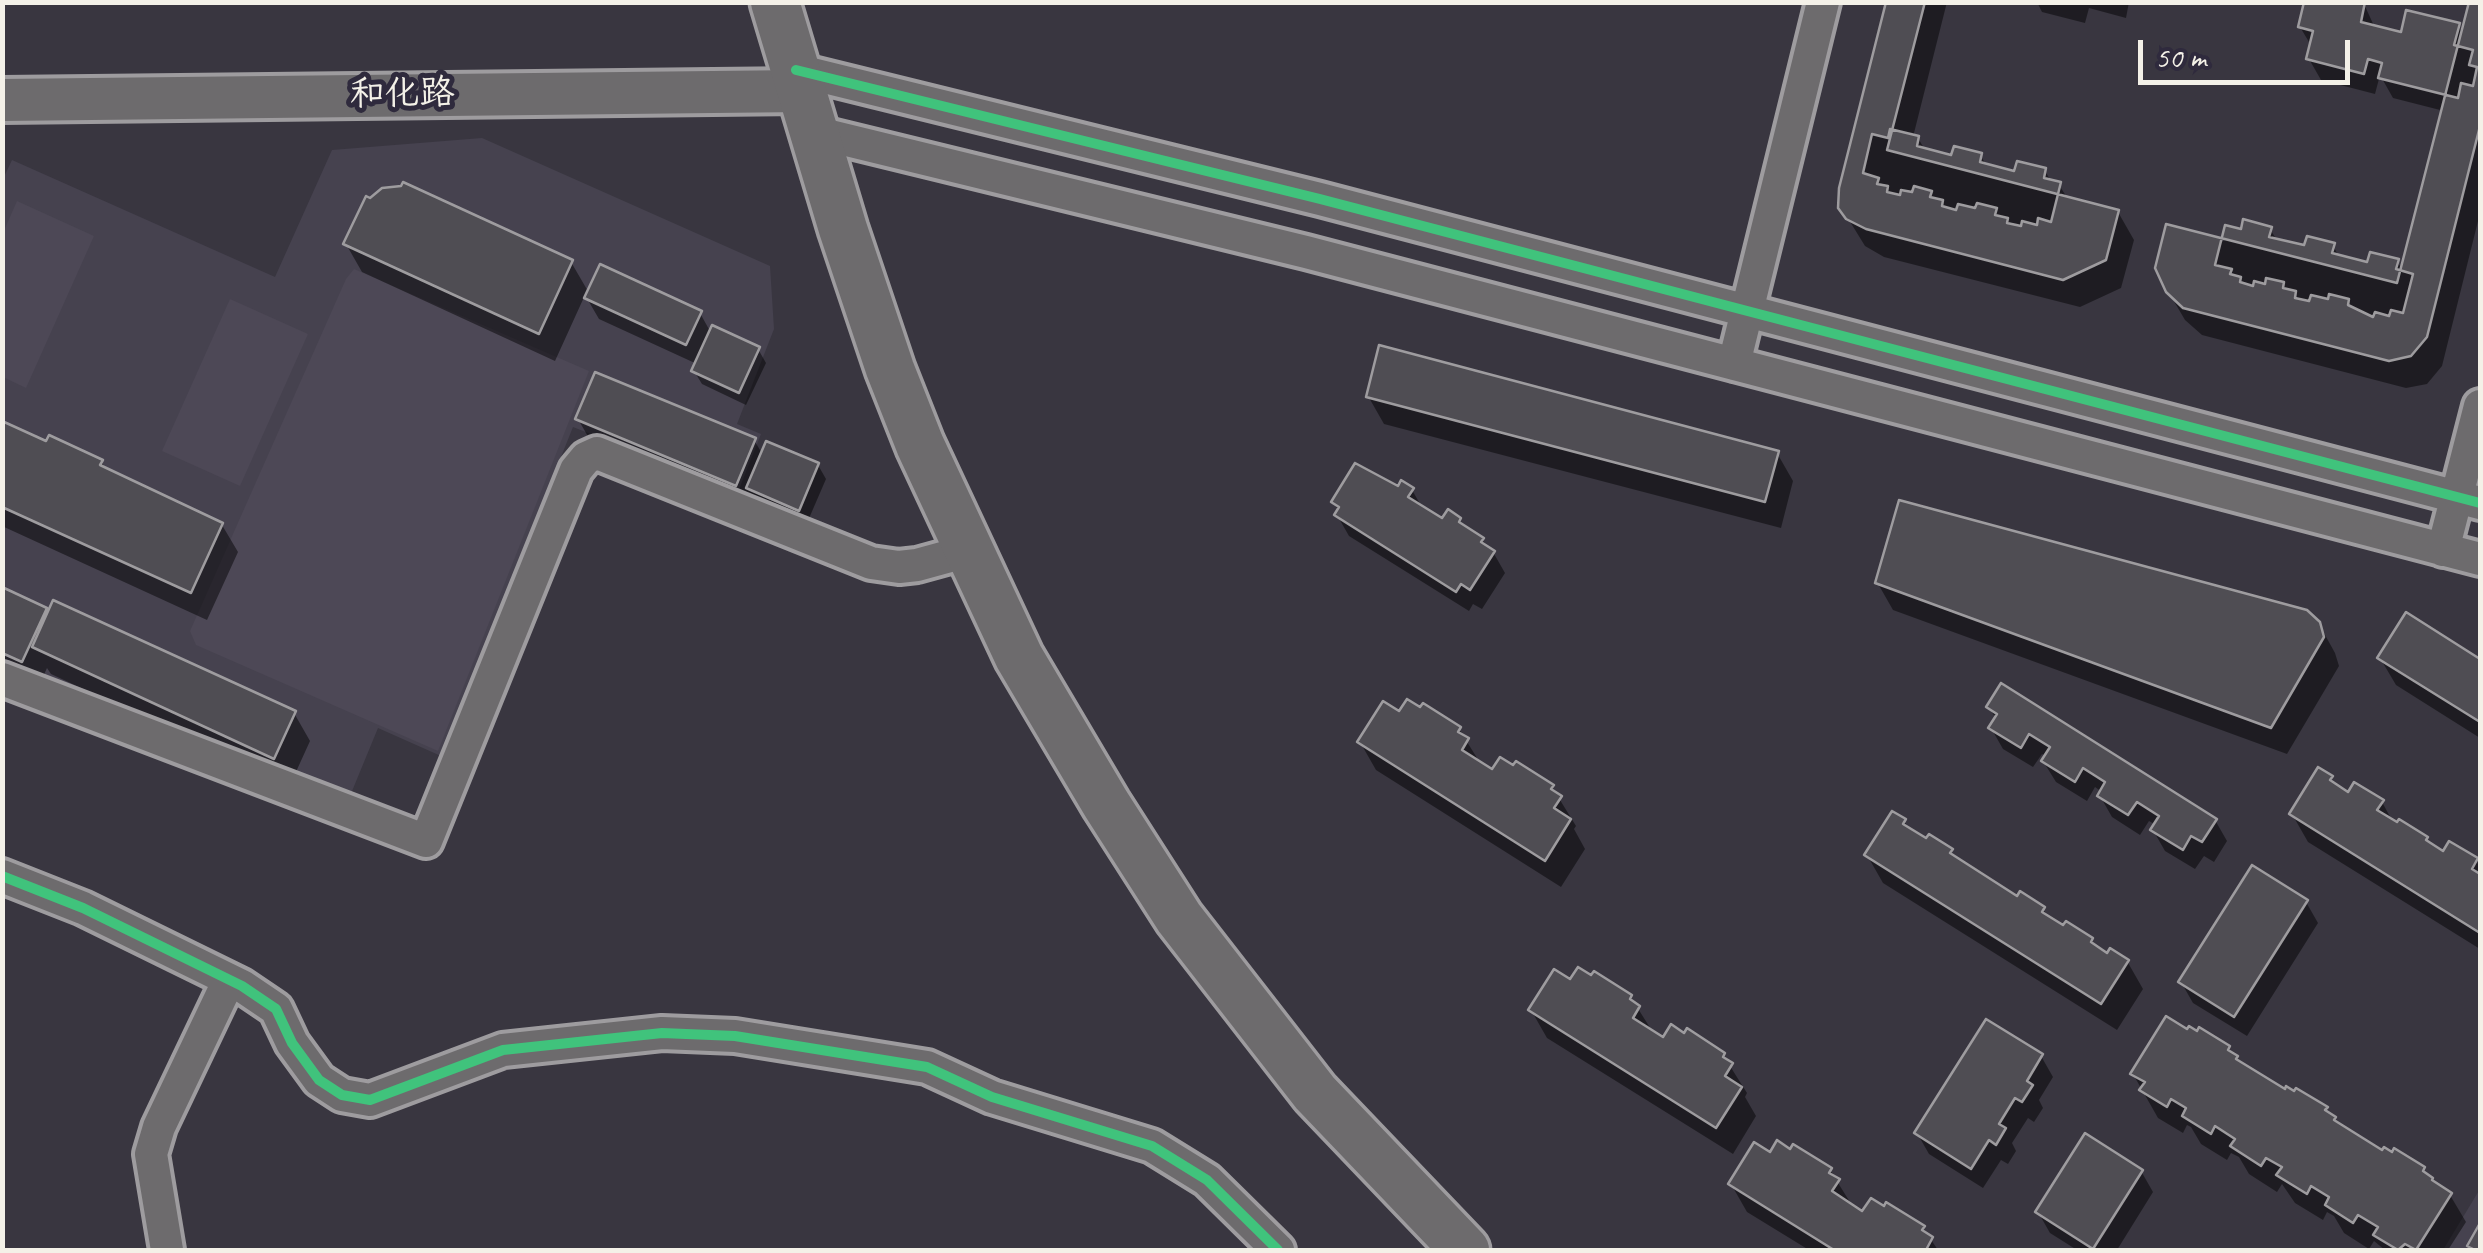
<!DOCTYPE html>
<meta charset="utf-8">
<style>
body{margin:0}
#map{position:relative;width:2483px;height:1253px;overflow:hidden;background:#393640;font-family:Caveat,sans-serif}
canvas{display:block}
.frame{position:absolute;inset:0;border:5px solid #f4f1e8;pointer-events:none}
.scale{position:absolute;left:2138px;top:40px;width:212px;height:45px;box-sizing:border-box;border:5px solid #f4f1e8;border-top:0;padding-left:12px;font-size:30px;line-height:35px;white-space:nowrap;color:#f4f1e8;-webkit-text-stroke:8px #2f2a3d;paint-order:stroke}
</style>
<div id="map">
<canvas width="2483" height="1253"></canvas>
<div class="frame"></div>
<div class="scale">50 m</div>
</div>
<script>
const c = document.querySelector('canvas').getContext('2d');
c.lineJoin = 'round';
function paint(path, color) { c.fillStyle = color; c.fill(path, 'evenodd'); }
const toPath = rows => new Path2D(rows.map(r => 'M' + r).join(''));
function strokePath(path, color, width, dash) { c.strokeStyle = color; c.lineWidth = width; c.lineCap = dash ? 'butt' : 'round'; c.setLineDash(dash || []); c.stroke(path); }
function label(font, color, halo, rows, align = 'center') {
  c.font = font + ' Caveat,"LXGW WenKai TC",sans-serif'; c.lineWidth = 10; c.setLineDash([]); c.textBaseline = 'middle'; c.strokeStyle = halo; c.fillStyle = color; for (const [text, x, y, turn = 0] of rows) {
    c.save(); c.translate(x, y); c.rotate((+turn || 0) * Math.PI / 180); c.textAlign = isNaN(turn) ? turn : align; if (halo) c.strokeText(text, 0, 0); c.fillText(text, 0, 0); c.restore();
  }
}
const built = toPath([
 [482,138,770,266,774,329,737,424,761,434,738,492,573,427,441,756,378,728,350,796,3,660,2,181,12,160,275,277,332,150],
 [2480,1189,2480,1250,2443,1250]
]);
const green = toPath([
 [17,201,94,236,26,388,3,377,3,233],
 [354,269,589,371,438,751,196,645,190,631,346,279],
 [230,299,308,334,240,486,162,451]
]);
const shadow = toPath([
 [1888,2,1947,2,1913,137,1918,138,1925,150,1953,158,1980,155,1987,166,2016,174,2045,171,2052,183,2059,185,2068,199,2118,212,2134,240,2121,288,2080,307,1884,257,1865,246,1841,207],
 [2037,2,2129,2,2126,18,2089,8,2085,23,2042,12],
 [2471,2,2480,2,2480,213,2442,366,2427,384,2406,388,2202,335,2185,320,2168,291,2223,241,2242,232,2270,229,2278,242,2306,248,2333,246,2340,258,2369,264,2397,261,2403,271,2444,111,2393,98,2380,75,2375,94,2321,80,2309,59,2312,47,2300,27,2364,4,2375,28,2403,35,2458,25,2463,34],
 [346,244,571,262,589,293,700,313,711,333,758,349,766,363,746,405,702,384,694,371,697,364,599,319,585,295,555,361,362,272],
 [1368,396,1777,453,1793,481,1781,528,1384,424],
 [578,419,754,440,763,455,818,465,826,479,807,523,757,502,753,495,748,506,590,440],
 [2,424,48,444,101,461,107,471,222,525,238,552,207,620,2,526],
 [1399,489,1412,490,1423,509,1443,521,1460,520,1465,529,1482,540,1493,552,1505,573,1482,609,1473,604,1469,611,1349,536,1337,515,1339,512,1334,502],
 [1877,582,2319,624,2335,653,2339,666,2287,754,1893,610],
 [2,590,45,610,49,616,294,713,310,741,290,785,51,674,47,668,38,688,2,672],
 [2406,615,2480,662,2480,738,2396,685,2380,658],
 [1989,707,2215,820,2227,841,2214,862,2204,856,2195,869,2165,851,2153,830,2156,825,2149,821,2140,835,2112,817,2100,796,2102,792,2095,787,2087,801,2056,782,2043,761,2046,756,2042,754,2033,767,2003,749,1991,728,1996,719],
 [1400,715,1459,729,1482,766,1493,773,1552,787,1576,826,1574,829,1585,849,1561,887,1376,770,1360,742],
 [2331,778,2336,787,2349,795,2382,802,2394,824,2426,839,2430,846,2444,855,2476,860,2480,868,2480,949,2308,842,2292,814],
 [1904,821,1910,831,1951,851,1956,861,2018,900,2043,909,2049,919,2092,940,2097,949,2127,961,2143,989,2117,1030,1883,883,1867,855],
 [2306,902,2318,923,2247,1036,2193,1003,2181,982],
 [1571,982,1630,996,1654,1034,1664,1041,1723,1055,1747,1093,1745,1097,1756,1116,1733,1154,1547,1038,1531,1010],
 [2188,1032,2228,1048,2240,1064,2286,1093,2326,1109,2337,1125,2383,1153,2423,1169,2435,1186,2450,1195,2466,1222,2448,1250,2385,1250,2374,1241,2369,1249,2344,1233,2334,1216,2327,1212,2323,1220,2295,1203,2282,1184,2277,1192,2249,1174,2239,1157,2231,1153,2227,1160,2201,1144,2191,1127,2187,1125,2183,1133,2158,1118,2133,1074],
 [2041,1056,2053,1077,2039,1100,2043,1108,2034,1122,2028,1118,2012,1143,2016,1151,2008,1164,2001,1160,1983,1188,1929,1154,1917,1133],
 [1771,1156,1830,1170,1853,1207,1863,1214,1923,1228,1938,1250,1809,1250,1747,1212,1731,1184],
 [2141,1171,2153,1192,2117,1250,2077,1250,2050,1233,2038,1212]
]);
const building = toPath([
 [1886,2,1925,2,1887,150,2119,210,2106,260,2063,280,1866,229,1846,219,1838,208,1839,188,1886,2],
 [2304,2,2365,2,2361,22,2401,32,2406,10,2460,23,2454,45,2473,50,2469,65,2477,67,2473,86,2461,83,2458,98,2378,78,2382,63,2368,59,2364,74,2306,59,2313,31,2298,27,2304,2],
 [2469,2,2480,2,2480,126,2427,337,2411,356,2389,361,2183,308,2166,292,2155,268,2166,224,2397,283,2469,2],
 [1890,129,1919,136,1917,146,1951,155,1954,146,1982,153,1980,162,2014,171,2017,161,2046,168,2044,178,2061,182,2051,222,2038,218,2037,225,2022,221,2021,226,2007,223,2008,218,1995,215,1997,208,1977,203,1975,208,1958,204,1956,210,1942,206,1943,200,1930,197,1932,191,1914,186,1912,192,1901,190,1900,195,1887,192,1888,186,1877,184,1879,178,1863,173,1872,134,1888,138,1890,129],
 [403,182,573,260,539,334,343,244,366,196,370,198,382,188,401,186,403,182],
 [2243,219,2272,227,2269,237,2304,245,2307,236,2335,243,2332,253,2367,262,2370,252,2399,259,2396,269,2413,274,2403,313,2391,310,2389,316,2375,312,2373,317,2348,305,2349,299,2329,294,2328,299,2311,295,2309,301,2295,298,2296,291,2283,288,2284,282,2266,278,2265,284,2254,281,2253,286,2240,282,2241,277,2230,274,2232,269,2215,265,2225,225,2241,229,2243,219],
 [600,264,702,311,686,345,584,298,600,264],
 [712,325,760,347,739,393,691,371,712,325],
 [1379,345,1779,451,1765,502,1366,397,1379,345],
 [595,372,756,438,736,486,575,419,595,372],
 [2,421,46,441,49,435,103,460,100,465,223,523,191,593,2,507,2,421],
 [766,441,819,463,799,511,746,488,766,441],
 [1355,463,1398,486,1401,480,1414,488,1408,497,1442,518,1448,509,1461,518,1459,522,1484,538,1481,542,1495,551,1470,590,1461,584,1456,592,1334,515,1339,507,1331,502,1355,463],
 [1899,500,2307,610,2320,622,2324,637,2271,728,1875,583,1899,500],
 [2,587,47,608,22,662,2,653,2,587],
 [53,600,296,711,274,759,32,647,53,600],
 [2406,612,2480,659,2480,722,2377,658,2406,612],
 [2001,683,2217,819,2202,842,2191,836,2183,850,2150,830,2159,816,2137,802,2128,815,2097,796,2105,782,2083,768,2075,782,2041,761,2050,747,2029,734,2021,748,1988,728,1997,714,1986,707,2001,683],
 [1407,699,1420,707,1423,703,1461,727,1458,732,1469,738,1462,750,1492,769,1500,757,1513,765,1516,761,1554,785,1551,789,1562,796,1554,808,1571,819,1545,861,1357,742,1383,701,1399,711,1407,699],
 [2318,767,2333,776,2330,780,2348,792,2354,782,2384,800,2377,810,2397,822,2399,819,2428,837,2426,840,2443,851,2449,841,2478,858,2472,869,2480,874,2480,933,2289,814,2318,767],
 [1892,811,1906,819,1903,824,1926,838,1929,834,1953,849,1950,853,2017,896,2020,891,2045,907,2042,912,2063,925,2066,921,2093,938,2091,942,2107,953,2110,948,2129,960,2101,1004,1864,855,1892,811],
 [2252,865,2308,900,2234,1017,2178,982,2252,865],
 [1578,967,1591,975,1594,971,1632,995,1630,999,1640,1006,1633,1018,1663,1037,1671,1024,1684,1033,1687,1028,1725,1053,1723,1057,1733,1063,1725,1076,1742,1087,1716,1128,1528,1010,1554,969,1570,979,1578,967],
 [2166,1016,2187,1029,2189,1026,2197,1031,2199,1027,2230,1046,2228,1050,2238,1056,2236,1059,2285,1089,2286,1086,2294,1091,2296,1088,2328,1107,2325,1110,2336,1117,2334,1120,2382,1150,2384,1147,2392,1152,2394,1148,2425,1167,2423,1171,2433,1178,2432,1180,2452,1193,2416,1250,2405,1244,2398,1250,2373,1235,2378,1227,2358,1215,2353,1223,2325,1205,2329,1197,2311,1186,2307,1194,2276,1175,2282,1167,2266,1158,2261,1166,2230,1146,2235,1139,2215,1126,2211,1134,2182,1116,2186,1108,2171,1099,2167,1107,2139,1090,2145,1082,2130,1074,2166,1016],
 [1986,1019,2043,1054,2027,1081,2033,1085,2022,1102,2015,1098,1999,1124,2006,1128,1996,1145,1989,1140,1971,1169,1914,1133,1986,1019],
 [2085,1133,2143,1170,2093,1249,2035,1212,2085,1133],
 [1777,1140,1790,1149,1793,1144,1832,1168,1829,1173,1840,1179,1832,1191,1862,1211,1871,1198,1884,1206,1886,1202,1925,1226,1922,1230,1933,1237,1926,1250,1834,1250,1728,1184,1754,1142,1770,1152,1777,1140],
 [2480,1223,2480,1250,2475,1250,2467,1246,2480,1223]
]);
const minor = toPath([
 [796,70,1320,199,2480,503],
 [814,132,1306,252,2480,559],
 [1734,364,1823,2],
 [2443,550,2480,406],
 [2,679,426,841,576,470,586,458,597,453,871,563,899,567,917,565,968,551],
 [2,876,83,908,242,986,276,1009,292,1043,319,1080,342,1095,370,1100,503,1050,662,1033,735,1036,927,1067,992,1097,1152,1146,1207,1180,1278,1250],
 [167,1250,151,1154,159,1127,229,980]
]);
const tertiary = toPath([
 [2,100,802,91]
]);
const secondary = toPath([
 [775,2,843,229,890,369,920,445,1019,657,1106,804,1179,918,1315,1093,1465,1250]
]);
const cycleway = toPath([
 [796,70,1320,199,2480,503],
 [2,876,83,908,242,986,276,1009,292,1043,319,1080,342,1095,370,1100,503,1050,662,1033,735,1036,927,1067,992,1097,1152,1146,1207,1180,1278,1250]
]);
const streetNames = [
 ["和化路",402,95,-1]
];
paint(built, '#46424f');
paint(green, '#4d4856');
paint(shadow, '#0007');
paint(building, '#4f4d53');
strokePath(building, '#9e9c9f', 2.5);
strokePath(minor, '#9e9c9f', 40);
strokePath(tertiary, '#9e9c9f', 50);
strokePath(secondary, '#9e9c9f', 55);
strokePath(minor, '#6d6b6d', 32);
strokePath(tertiary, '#6d6b6d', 42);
strokePath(secondary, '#6d6b6d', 48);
strokePath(cycleway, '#40c37c', 10);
label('35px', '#f4f1e8', '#2f2a3d', streetNames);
</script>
